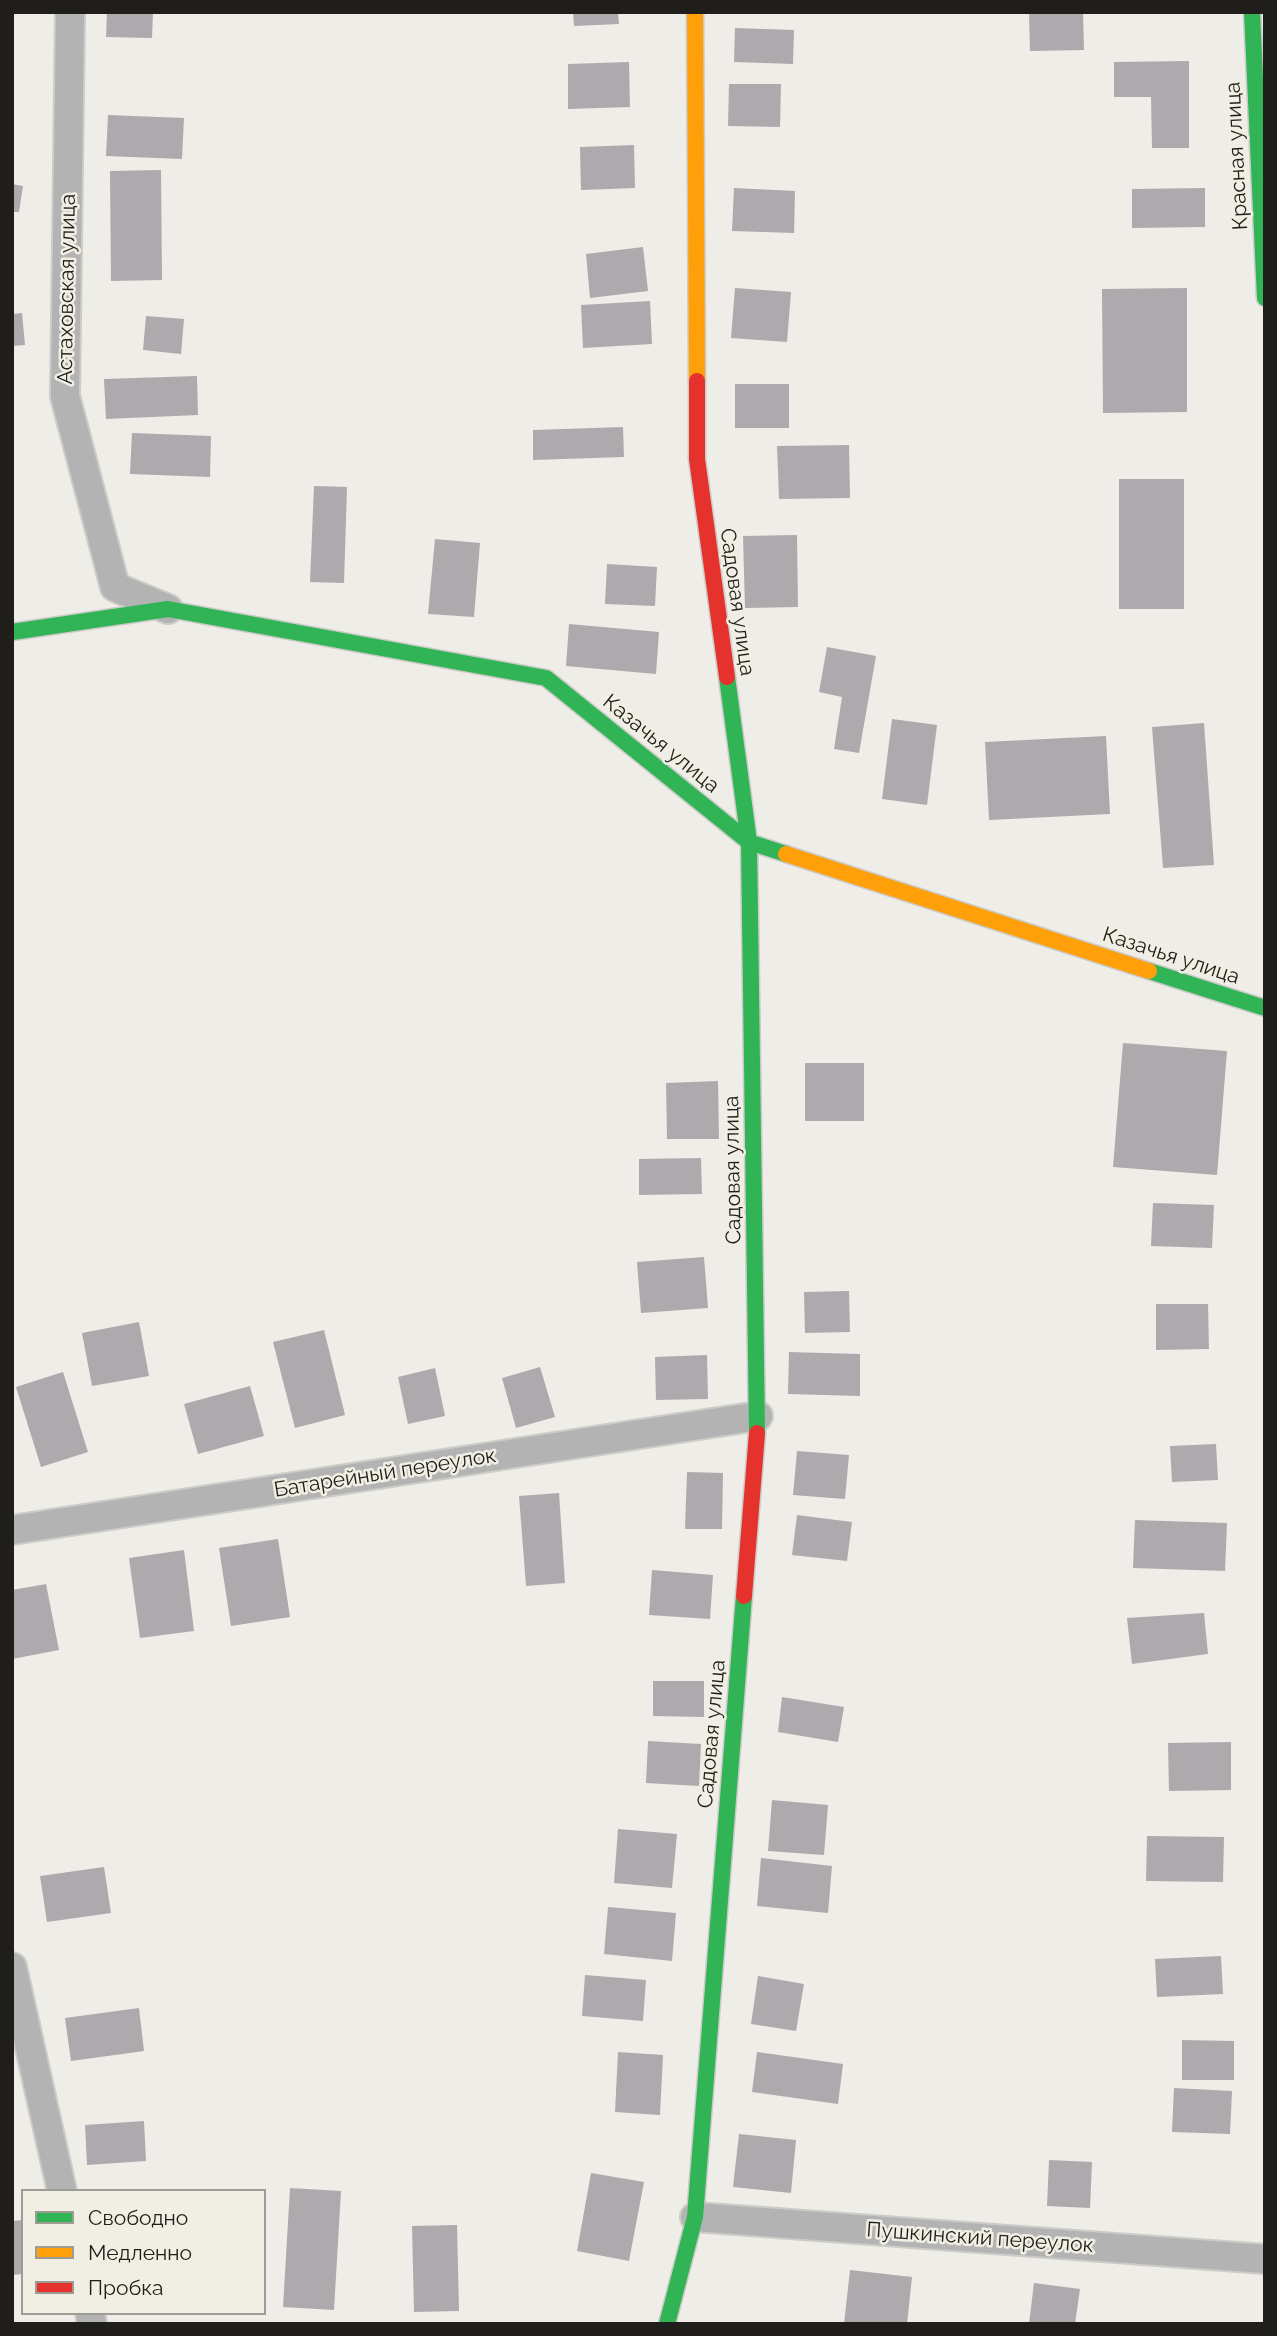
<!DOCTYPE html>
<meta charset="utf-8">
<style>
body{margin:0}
#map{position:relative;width:1277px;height:2336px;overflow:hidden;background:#eeede7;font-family:Raleway,sans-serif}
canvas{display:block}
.frame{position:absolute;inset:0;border:14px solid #1f1e1b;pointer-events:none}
.legend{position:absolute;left:21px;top:2189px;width:245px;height:126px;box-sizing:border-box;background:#f1efe4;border:2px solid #9d9b94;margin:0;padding:9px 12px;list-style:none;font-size:21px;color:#1f1e1b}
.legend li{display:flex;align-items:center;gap:14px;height:35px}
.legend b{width:35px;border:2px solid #9d9b94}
</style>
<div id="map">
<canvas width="1277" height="2336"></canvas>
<div class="frame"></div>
<ul class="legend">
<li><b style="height:9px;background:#30b455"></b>Свободно</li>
<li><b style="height:9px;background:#ff9f0a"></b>Медленно</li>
<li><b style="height:9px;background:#e5322d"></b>Пробка</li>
</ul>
</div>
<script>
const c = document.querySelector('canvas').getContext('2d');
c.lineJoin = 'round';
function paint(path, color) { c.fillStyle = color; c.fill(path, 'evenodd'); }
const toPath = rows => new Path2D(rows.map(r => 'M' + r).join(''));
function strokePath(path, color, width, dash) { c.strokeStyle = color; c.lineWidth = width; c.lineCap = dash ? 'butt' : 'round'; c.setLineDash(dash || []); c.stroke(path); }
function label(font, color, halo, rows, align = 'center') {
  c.font = font + ' Raleway,sans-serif'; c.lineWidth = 5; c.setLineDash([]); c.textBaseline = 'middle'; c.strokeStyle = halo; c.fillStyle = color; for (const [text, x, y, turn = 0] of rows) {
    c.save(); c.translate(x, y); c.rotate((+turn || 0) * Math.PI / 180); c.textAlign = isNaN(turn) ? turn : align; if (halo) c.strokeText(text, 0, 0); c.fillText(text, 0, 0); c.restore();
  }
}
const building = toPath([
 [107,12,153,12,152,38,106,37],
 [573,12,618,12,619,24,574,26],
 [1029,12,1083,12,1084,50,1030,51],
 [735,28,794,30,793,64,734,62],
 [1189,61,1189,148,1152,148,1151,97,1114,97,1114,62],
 [629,62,630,107,568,109,568,64],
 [729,84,781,84,780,127,728,126],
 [108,115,184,118,182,159,106,156],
 [634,145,635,188,581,190,580,147],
 [161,170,162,280,111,281,110,171],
 [12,184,23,186,19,212,12,212],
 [734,188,795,191,794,233,732,231],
 [1205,188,1205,227,1132,228,1132,189],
 [643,247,648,291,590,298,586,254],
 [735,288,791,292,787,342,731,338],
 [1187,288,1187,412,1103,413,1102,289],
 [650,301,652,344,583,348,581,305],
 [22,313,25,345,12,346,12,314],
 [146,316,184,319,181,354,143,350],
 [197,376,198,415,106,419,104,379],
 [735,384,789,384,789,428,735,428],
 [623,427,624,457,533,460,533,430],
 [132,433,211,436,210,477,130,474],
 [849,445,850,498,779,499,777,446],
 [1119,479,1184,479,1184,609,1119,609],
 [314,486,347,487,344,583,310,582],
 [797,535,798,607,745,608,743,536],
 [435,539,480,543,474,617,428,614],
 [607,564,657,567,655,606,605,604],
 [569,624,659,632,656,674,566,666],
 [827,647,876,656,859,753,834,749,842,697,819,692],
 [892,719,937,725,927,805,882,799],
 [1204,723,1214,865,1163,868,1152,727],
 [1106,736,1110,814,989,820,985,742],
 [1123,1043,1227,1051,1217,1175,1113,1167],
 [805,1063,864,1063,864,1121,805,1121],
 [718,1081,719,1139,667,1139,666,1083],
 [701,1158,702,1194,639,1195,639,1159],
 [1153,1203,1214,1205,1212,1248,1151,1246],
 [704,1257,708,1308,641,1313,637,1262],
 [849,1291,850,1332,805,1333,804,1292],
 [1156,1304,1208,1304,1209,1349,1156,1350],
 [139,1322,149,1376,92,1386,82,1333],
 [324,1330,345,1415,295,1428,273,1342],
 [789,1352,860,1354,860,1396,788,1394],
 [707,1355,708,1399,656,1400,655,1357],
 [540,1367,555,1417,516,1428,502,1378],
 [435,1368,445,1416,408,1424,398,1377],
 [63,1372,88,1452,41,1467,16,1387],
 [250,1386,264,1436,198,1454,184,1404],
 [1216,1444,1218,1480,1172,1482,1170,1446],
 [797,1451,849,1455,845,1499,793,1495],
 [687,1472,723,1473,722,1529,685,1529],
 [559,1493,565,1583,526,1586,519,1496],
 [797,1515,852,1522,847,1561,792,1555],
 [1135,1520,1227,1523,1225,1571,1133,1568],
 [278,1539,290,1617,231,1626,219,1548],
 [184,1550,194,1631,140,1638,129,1558],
 [652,1570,713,1575,710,1619,649,1615],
 [46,1584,59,1650,12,1659,12,1590],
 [1204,1613,1208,1654,1132,1664,1127,1618],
 [653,1681,704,1681,704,1717,653,1716],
 [782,1697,844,1707,838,1742,778,1732],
 [648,1741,701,1744,699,1786,646,1783],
 [1231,1742,1231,1790,1169,1791,1168,1743],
 [772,1800,828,1805,824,1855,768,1851],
 [618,1829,677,1834,672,1888,614,1883],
 [1147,1836,1224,1837,1223,1882,1146,1881],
 [761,1858,832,1866,828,1913,757,1906],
 [104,1867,111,1913,47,1922,40,1876],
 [608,1907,676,1913,672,1961,604,1954],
 [1221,1956,1223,1994,1157,1997,1155,1959],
 [585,1975,646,1980,643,2021,582,2016],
 [758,1976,804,1984,796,2031,751,2024],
 [139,2008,144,2051,71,2061,65,2018],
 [1182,2040,1234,2041,1234,2080,1182,2080],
 [618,2052,663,2055,660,2115,615,2112],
 [757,2052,843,2064,838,2104,752,2092],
 [1174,2088,1232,2091,1230,2134,1172,2132],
 [144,2121,146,2161,87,2165,85,2125],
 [739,2134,796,2140,791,2193,733,2187],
 [1049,2160,1092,2162,1090,2208,1047,2206],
 [591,2173,644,2182,629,2261,577,2251],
 [290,2188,341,2191,334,2310,283,2307],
 [23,2220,23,2274,12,2275,12,2221],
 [457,2225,459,2311,414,2312,412,2226],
 [850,2270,912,2277,907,2324,844,2324],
 [1034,2283,1080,2289,1075,2324,1029,2324]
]);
const street = toPath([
 [70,12,65,396,115,587,168,609],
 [12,1530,758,1416],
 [12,1967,62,2191],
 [695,2217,1265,2259],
 [90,2313,92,2324]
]);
const fast = toPath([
 [1252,12,1265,298],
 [12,632,168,609,546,678,749,842,786,854],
 [727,677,749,842,757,1433],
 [1149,971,1265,1008],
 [667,2324,695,2217,744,1596]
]);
const slow = toPath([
 [695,12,697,381],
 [786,854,1149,971]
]);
const jam = toPath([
 [697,381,697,459,727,677],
 [744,1596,757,1433]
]);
const streetNames = [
 ["Красная улица",1237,156,-93],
 ["Астаховская улица",67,289,-89],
 ["Садовая улица",737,602,82],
 ["Казачья улица",661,744,39],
 ["Казачья улица",1171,956,18],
 ["Садовая улица",733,1170,-91],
 ["Батарейный переулок",385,1473,-9],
 ["Садовая улица",712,1734,-85],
 ["Пушкинский переулок",980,2238,4]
];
paint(building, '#adaaae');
strokePath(street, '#cccbc7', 32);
strokePath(fast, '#cccbc7', 19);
strokePath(slow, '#cccbc7', 19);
strokePath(jam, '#cccbc7', 19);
strokePath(street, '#b2b3b2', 28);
strokePath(fast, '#30b455', 16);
strokePath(slow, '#ff9f0a', 16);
strokePath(jam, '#e5322d', 16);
label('21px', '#1f1e1b', '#f1efe4', streetNames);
</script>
